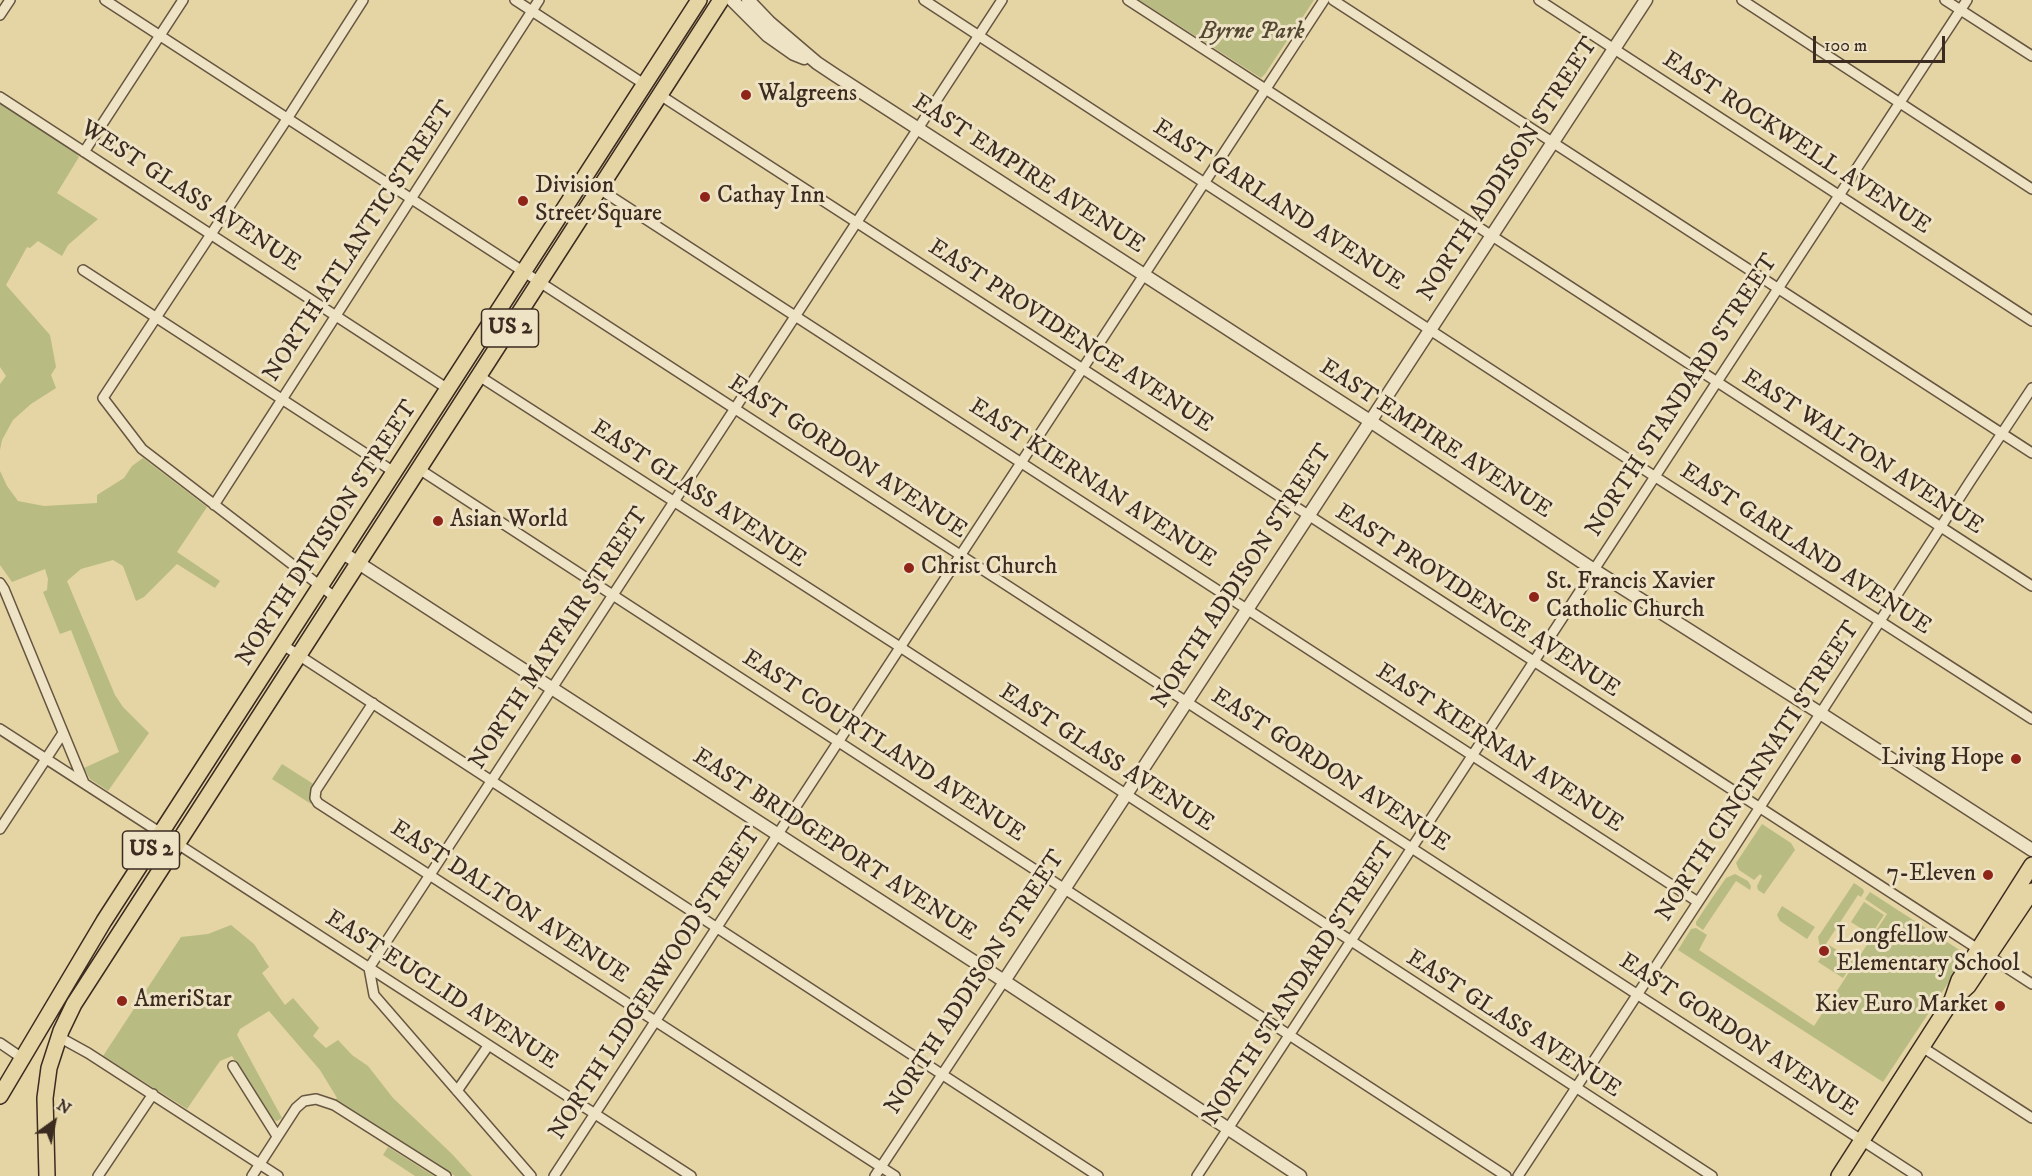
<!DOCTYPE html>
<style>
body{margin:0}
#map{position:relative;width:2032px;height:1176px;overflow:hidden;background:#e5d4a4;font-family:"IM FELL DW Pica",serif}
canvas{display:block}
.north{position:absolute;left:24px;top:1092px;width:60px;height:60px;-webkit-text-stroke:4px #eee3c4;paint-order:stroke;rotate:33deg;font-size:16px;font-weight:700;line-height:24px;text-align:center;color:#3b2b20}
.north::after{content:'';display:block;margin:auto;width:21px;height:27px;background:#3b2b20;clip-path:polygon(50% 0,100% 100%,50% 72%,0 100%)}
.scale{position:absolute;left:1813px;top:36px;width:132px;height:27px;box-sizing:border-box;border:3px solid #3b2b20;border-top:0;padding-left:8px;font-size:18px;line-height:21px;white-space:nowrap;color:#3b2b20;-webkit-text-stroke:4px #eee3c4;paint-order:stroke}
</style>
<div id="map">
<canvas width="2032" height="1176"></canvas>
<div class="north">N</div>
<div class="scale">100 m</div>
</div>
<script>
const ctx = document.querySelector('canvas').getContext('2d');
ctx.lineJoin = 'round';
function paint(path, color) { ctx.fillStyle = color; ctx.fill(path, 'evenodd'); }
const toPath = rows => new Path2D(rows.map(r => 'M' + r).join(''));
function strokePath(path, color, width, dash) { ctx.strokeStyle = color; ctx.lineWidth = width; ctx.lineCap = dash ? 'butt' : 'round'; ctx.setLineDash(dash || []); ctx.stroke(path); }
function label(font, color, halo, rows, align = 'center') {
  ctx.font = font + ' "IM FELL DW Pica",serif'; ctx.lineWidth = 6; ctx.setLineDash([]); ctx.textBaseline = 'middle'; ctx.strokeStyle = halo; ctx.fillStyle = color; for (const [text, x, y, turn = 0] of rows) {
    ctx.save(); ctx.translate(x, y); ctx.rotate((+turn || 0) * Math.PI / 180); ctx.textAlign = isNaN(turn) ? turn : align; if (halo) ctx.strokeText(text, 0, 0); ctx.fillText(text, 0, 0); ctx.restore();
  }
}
paint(toPath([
 [1139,0,1314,0,1265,74,1261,78],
 [0,102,75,152,79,157,57,193,98,219,68,245,62,256,38,241,30,248,27,247,6,285,50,335,56,367,51,375,56,388,31,404,13,420,2,440,0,450,0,384,6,376,0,367],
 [143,458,207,507,177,552,220,581,215,588,177,564,144,597,136,601,123,566,113,560,81,569,67,581,115,695,123,707,149,733,108,791,90,779,84,768,119,752,71,630,60,634,43,592,47,590,48,579,45,569,12,582,0,565,0,471,7,486,18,501,44,506,97,503,97,495,124,478,132,466],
 [282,764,315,785,310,794,311,804,272,779],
 [1762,824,1791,843,1795,850,1764,894,1758,890,1757,886,1762,876,1760,874,1754,880,1739,870,1736,863],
 [1735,874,1748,881,1751,886,1750,890,1736,881,1703,930,1696,925,1696,922,1712,898,1726,878],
 [1854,883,1863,889,1864,892,1861,897,1858,895,1820,953,1817,951,1820,947,1818,937],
 [1870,892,1961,951,1959,954,1962,955,1965,954,1962,962,1937,1000,1931,1005,1932,1008,1883,1082,1678,950,1691,929,1696,928,1707,935,1699,950,1814,1026,1887,914,1865,899],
 [1864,902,1884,915,1871,935,1851,922],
 [1782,906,1815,927,1807,939,1780,921,1777,915],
 [231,925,254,944,269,967,262,973,285,1005,293,998,319,1028,313,1036,326,1048,338,1040,352,1055,368,1066,393,1098,452,1154,472,1176,455,1176,335,1100,337,1098,320,1070,269,1011,240,1029,237,1035,282,1118,277,1121,270,1119,232,1056,220,1061,187,1109,103,1056,181,937,208,934],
 [1829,945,1854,961,1843,978,1818,962],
 [388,1147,434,1176,415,1176,383,1155]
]), '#b8bc83');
const minor = toPath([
 [105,0,1917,1176],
 [515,0,644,84],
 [924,0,1654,476,2032,719],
 [1128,0,2032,586],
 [1333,0,2032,453],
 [1539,0,2032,321],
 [1742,0,2032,189],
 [1945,0,2032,56],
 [0,15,10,0],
 [660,95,2032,984],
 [0,97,448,389],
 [84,152,183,0],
 [584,179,1698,902],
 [83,270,394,472],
 [479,376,900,647,1712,1176],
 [419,469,1506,1176],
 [214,505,539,0],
 [0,583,4,589,84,783],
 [336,598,142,449,103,398,287,119,363,0],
 [283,645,1098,1176],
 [373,703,316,790,315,798,318,803,895,1176],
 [0,729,691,1176],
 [0,829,63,733],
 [59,1037,88,1053,278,1176],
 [0,1043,22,1058],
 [1922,1047,2032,1118],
 [233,1066,277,1136],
 [457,1091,488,1046],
 [98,1176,153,1094],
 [252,1176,296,1108,304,1101,316,1099,334,1105,446,1176],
 [531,1176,374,995,369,968,1002,0],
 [554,1176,1324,0],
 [875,1176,1004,981],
 [1197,1176,1967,0],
 [1518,1176,1729,855,1971,480,2032,388]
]);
const tertiary = toPath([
 [732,0,767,35,794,54,804,58],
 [748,0,769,22,817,63,835,75,1370,421,1594,570,1820,713,2032,850],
 [343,553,1004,981,1300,1176],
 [1004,981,1646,0]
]);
const primary = toPath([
 [1955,998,1968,986,2032,891],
 [0,1096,104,921,699,0],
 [47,1176,45,1098,49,1068,61,1031,74,1004,721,0],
 [1839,1176,1952,1000,1959,980,2032,865]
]);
strokePath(minor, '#665541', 12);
strokePath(tertiary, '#665541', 15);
strokePath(primary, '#3b2b20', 18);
strokePath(minor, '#eee3c4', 9);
strokePath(tertiary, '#eee3c4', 12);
strokePath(primary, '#e5d4a4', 15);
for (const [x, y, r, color] of [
 [746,95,6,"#8f2418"],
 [705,197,6,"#8f2418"],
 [523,201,6,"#8f2418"],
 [438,521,6,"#8f2418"],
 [909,568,6,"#8f2418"],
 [1534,597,6,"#8f2418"],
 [2016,759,6,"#8f2418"],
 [1988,875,6,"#8f2418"],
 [1824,951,6,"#8f2418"],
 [122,1001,6,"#8f2418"],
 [2000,1006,6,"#8f2418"]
]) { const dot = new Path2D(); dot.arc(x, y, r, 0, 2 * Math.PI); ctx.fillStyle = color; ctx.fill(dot); strokePath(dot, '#eee3c4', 2); }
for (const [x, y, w] of [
 [510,328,57],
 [151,850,57]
]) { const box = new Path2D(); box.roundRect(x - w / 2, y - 19, w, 38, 4.5); ctx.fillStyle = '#eee3c4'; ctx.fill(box); strokePath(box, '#3b2b20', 1.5); }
label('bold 22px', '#3b2b20', null, [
 ["US 2",510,328],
 ["US 2",151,850]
]);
label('italic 24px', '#544834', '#eee3c4', [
 ["Byrne Park",1252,33]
]);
label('24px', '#3b2b20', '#eee3c4', [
 ["Walgreens",758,95],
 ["Division",535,187],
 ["Street Square",535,215],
 ["Cathay Inn",717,197],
 ["Asian World",450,521],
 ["Christ Church",921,568],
 ["St. Francis Xavier",1546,583],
 ["Catholic Church",1546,611],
 ["Living Hope",2004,759,"right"],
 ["7-Eleven",1976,875,"right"],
 ["Longfellow",1836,937],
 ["Elementary School",1836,965],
 ["AmeriStar",134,1001],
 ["Kiev Euro Market",1988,1006,"right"]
], 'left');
label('24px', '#3b2b20', '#eee3c4', [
 ["EAST ROCKWELL AVENUE",1796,144,33],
 ["NORTH ADDISON STREET",1509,170,-57],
 ["EAST EMPIRE AVENUE",1028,175,33],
 ["WEST GLASS AVENUE",190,197,33],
 ["EAST GARLAND AVENUE",1278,206,33],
 ["NORTH ATLANTIC STREET",360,242,-57],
 ["EAST PROVIDENCE AVENUE",1070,337,33],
 ["NORTH STANDARD STREET",1683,396,-57],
 ["EAST EMPIRE AVENUE",1435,440,33],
 ["EAST WALTON AVENUE",1862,453,33],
 ["EAST GORDON AVENUE",847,458,33],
 ["EAST KIERNAN AVENUE",1092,484,33],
 ["EAST GLASS AVENUE",698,495,33],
 ["NORTH DIVISION STREET",328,534,-57],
 ["EAST GARLAND AVENUE",1805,550,33],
 ["NORTH ADDISON STREET",1243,577,-57],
 ["EAST PROVIDENCE AVENUE",1477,602,33],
 ["NORTH MAYFAIR STREET",560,639,-57],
 ["EAST COURTLAND AVENUE",883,747,33],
 ["EAST KIERNAN AVENUE",1499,749,33],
 ["EAST GLASS AVENUE",1106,759,33],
 ["EAST GORDON AVENUE",1330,771,33],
 ["NORTH CINCINNATI STREET",1759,772,-57],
 ["EAST BRIDGEPORT AVENUE",834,846,33],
 ["EAST DALTON AVENUE",509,903,33],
 ["NORTH ADDISON STREET",976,983,-57],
 ["NORTH LIDGERWOOD STREET",656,984,-57],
 ["NORTH STANDARD STREET",1300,984,-57],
 ["EAST EUCLID AVENUE",441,991,33],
 ["EAST GLASS AVENUE",1513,1025,33],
 ["EAST GORDON AVENUE",1738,1036,33]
]);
</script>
